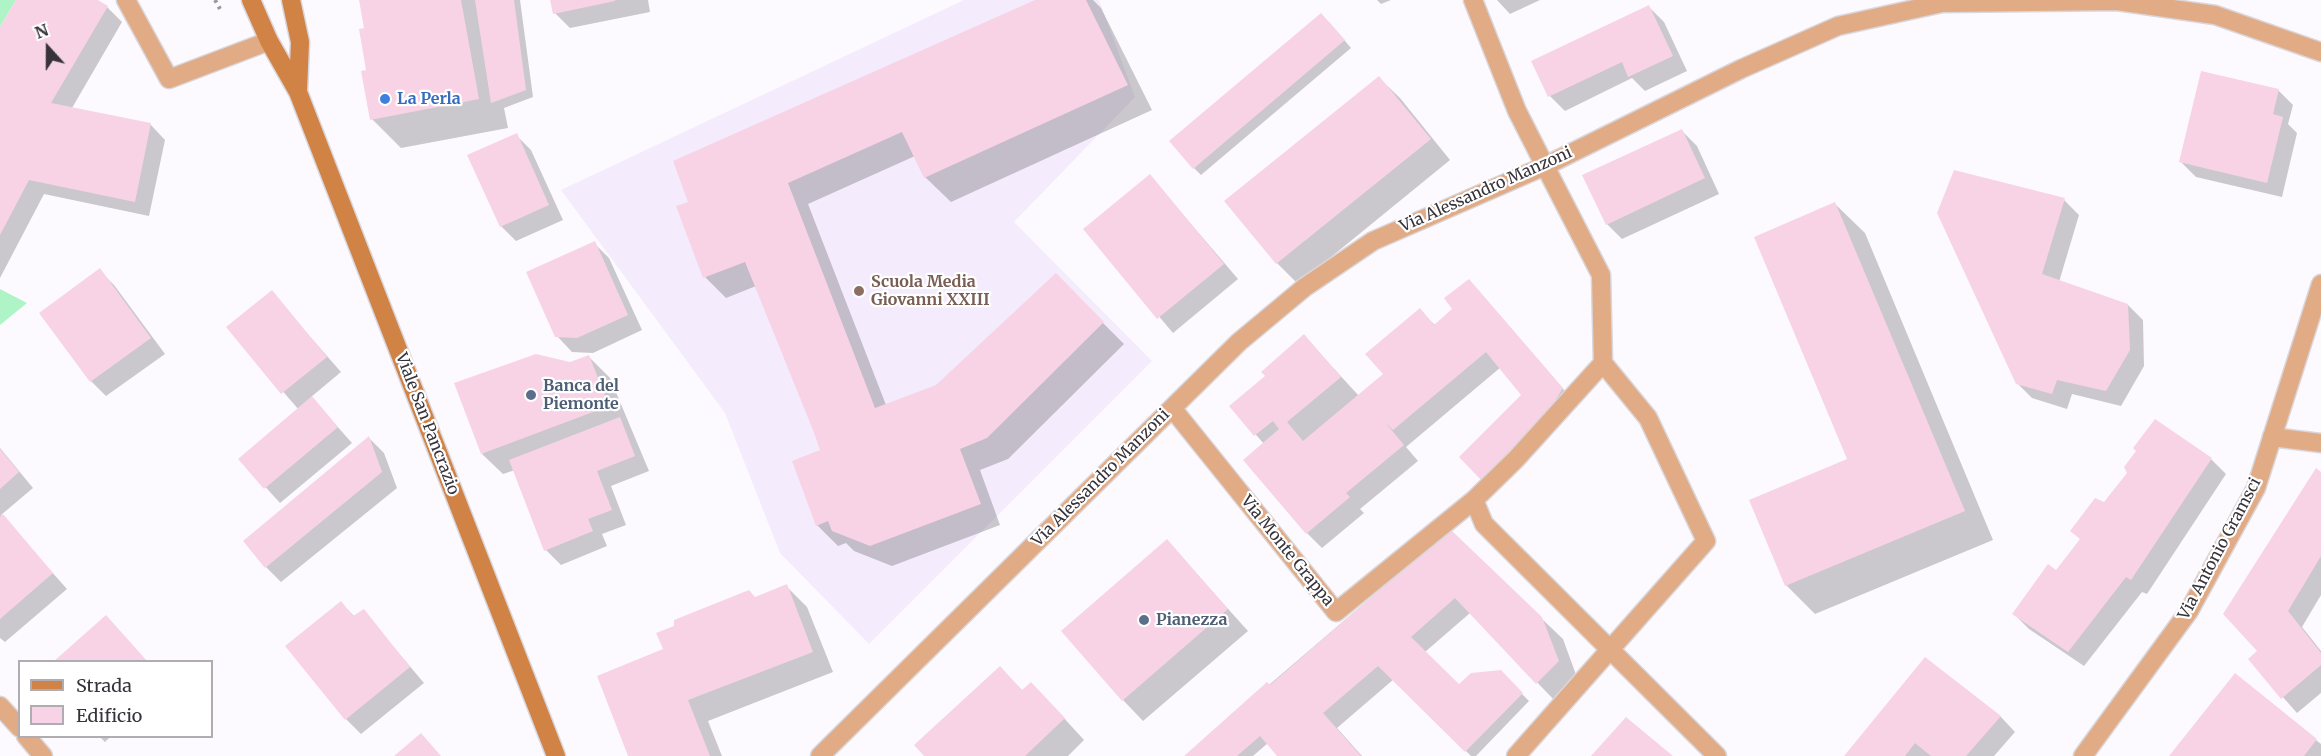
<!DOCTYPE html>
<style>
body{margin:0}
#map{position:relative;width:2321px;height:756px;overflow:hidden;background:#fdfaff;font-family:Merriweather,serif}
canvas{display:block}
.legend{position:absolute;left:18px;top:660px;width:195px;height:78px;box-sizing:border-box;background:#fff;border:2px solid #afadb1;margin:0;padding:8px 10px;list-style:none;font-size:18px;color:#37333b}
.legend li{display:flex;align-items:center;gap:12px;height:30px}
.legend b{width:30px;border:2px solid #afadb1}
.north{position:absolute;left:18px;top:18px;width:60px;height:60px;-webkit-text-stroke:4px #fff;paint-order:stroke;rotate:339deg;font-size:16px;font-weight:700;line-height:24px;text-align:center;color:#37333b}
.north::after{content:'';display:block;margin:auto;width:21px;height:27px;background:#37333b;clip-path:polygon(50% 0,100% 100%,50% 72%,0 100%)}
</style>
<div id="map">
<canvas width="2321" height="756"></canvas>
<ul class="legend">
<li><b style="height:8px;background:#d08345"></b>Strada</li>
<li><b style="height:16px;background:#f8d3e6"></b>Edificio</li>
</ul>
<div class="north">N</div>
</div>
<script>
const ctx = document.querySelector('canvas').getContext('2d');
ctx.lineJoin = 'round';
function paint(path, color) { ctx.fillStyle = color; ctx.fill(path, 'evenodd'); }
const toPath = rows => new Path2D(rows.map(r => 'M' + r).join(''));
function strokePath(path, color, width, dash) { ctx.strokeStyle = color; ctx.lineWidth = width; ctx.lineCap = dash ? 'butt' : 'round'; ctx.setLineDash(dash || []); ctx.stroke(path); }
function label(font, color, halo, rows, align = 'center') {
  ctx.font = font + ' Merriweather,serif'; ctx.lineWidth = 4.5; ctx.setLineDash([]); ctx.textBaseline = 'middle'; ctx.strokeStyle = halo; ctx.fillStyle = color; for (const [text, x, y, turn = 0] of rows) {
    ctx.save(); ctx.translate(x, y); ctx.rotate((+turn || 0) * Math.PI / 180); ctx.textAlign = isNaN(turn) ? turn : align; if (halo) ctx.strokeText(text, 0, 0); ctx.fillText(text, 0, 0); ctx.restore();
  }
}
paint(toPath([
 [964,0,1099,0,1135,97,1014,222,1152,361,869,644,780,553,725,413,561,190]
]), '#f4ebfc');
paint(toPath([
 [0,0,16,0,0,27],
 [0,289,27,303,0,325]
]), '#aef4c7');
paint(toPath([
 [17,0,95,0,107,7,122,22,72,108,150,124,165,140,149,216,44,194,0,278,0,30],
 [361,0,520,0,533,97,504,108,508,128,401,148,372,119,366,29],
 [552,0,648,0,650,12,570,28,555,13],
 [1039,0,1093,0,1101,8,1152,110,951,202,925,177,915,156,808,204,886,405,936,386,1056,276,1124,344,1008,459,980,470,1000,525,892,566,854,551,846,543,838,546,817,525,822,451,756,286,726,298,705,277,690,203],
 [1377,0,1391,0,1381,4],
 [1497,0,1540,0,1510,14],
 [1649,7,1664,22,1687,71,1645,91,1632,78,1565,111,1550,96,1533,62],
 [1329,22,1351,48,1201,175,1194,168],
 [1379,78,1400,98,1450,160,1298,284,1277,263],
 [2278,90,2293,105,2288,124,2297,133,2282,197,2196,177,2181,162],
 [1682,131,1697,146,1719,194,1622,239,1607,224],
 [516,135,531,150,563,220,516,241,501,226],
 [1150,176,1238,279,1173,333,1085,229],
 [2064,200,2079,215,2059,282,2128,305,2143,320,2144,366,2121,406,2072,394,2067,409,2032,398,2017,383,1939,213],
 [1835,204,1865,233,1993,540,1815,614,1786,585,1849,460],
 [594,243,609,258,642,330,593,353,572,352,557,336],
 [99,270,114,285,165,354,106,396,91,381,41,313],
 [1476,288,1570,397,1491,488,1523,395,1501,367,1406,447,1418,461,1360,509,1364,513,1322,548,1307,533,1264,444,1231,406,1267,376,1304,336,1359,396,1385,374,1419,310,1435,325],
 [271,292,341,372,311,397,352,443,280,503,240,459,299,410,228,328],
 [589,357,610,378,649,471,611,486,626,525,602,534,607,546,561,565,546,550,515,470,503,474,482,454,570,363],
 [369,438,384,453,397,488,281,582,266,567],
 [0,448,33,488,1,515,67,589,5,642,0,638],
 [2211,459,2226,474,2147,594,2142,592,2084,666,2029,629,2014,614,2057,572,2105,504],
 [2321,474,2321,595,2302,627,2321,651,2321,693,2297,713,2250,660,2259,651],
 [1167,541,1248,631,1143,721,1123,700],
 [1416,559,1541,618,1563,639,1579,683,1558,704,1470,613,1425,652,1459,686,1500,672,1529,701,1476,756,1471,756,1394,679,1337,728,1362,756,1279,756,1268,743,1253,756,1186,756],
 [786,586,807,607,833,672,708,721,722,756,629,756,665,650,755,598],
 [341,603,355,617,363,611,424,683,361,734,346,719],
 [1925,659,2001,717,2015,732,1994,756,1846,756],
 [1000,668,1023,691,1052,705,1084,740,1068,756,926,756],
 [99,736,111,736,105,742],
 [2316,740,2321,744,2321,756,2171,756]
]), '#0003');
paint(toPath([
 [16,0,98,0,108,6,51,103,151,123,135,202,29,180,0,235,0,27],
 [359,0,461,0,479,99,370,120,361,71,366,70,359,29,364,28],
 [475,0,514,0,526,90,491,103],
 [550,0,615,0,615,1,553,14],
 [1035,0,1086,0,1128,85,924,178,902,132,788,183,875,408,936,385,1056,273,1104,322,987,438,960,449,981,504,870,546,832,531,828,521,816,526,792,461,820,450,813,430,745,262,703,278,676,206,688,202,673,161],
 [1649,5,1673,56,1628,77,1622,62,1548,97,1531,61],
 [1321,13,1345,40,1193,169,1169,141],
 [2201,71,2279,89,2273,114,2283,117,2267,183,2179,162],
 [1379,76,1431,139,1276,264,1224,201],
 [1682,129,1705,178,1606,225,1582,175],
 [517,133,549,205,500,227,467,155],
 [1954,170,2065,198,2042,274,2128,304,2130,350,2106,391,2057,380,2052,394,2016,384,1937,213],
 [1150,174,1224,264,1157,319,1083,229],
 [1835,202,1965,511,1785,586,1749,500,1847,459,1754,237],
 [595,241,628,315,577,338,555,337,526,272],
 [100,268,151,338,90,382,39,313],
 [1469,279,1563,388,1546,415,1482,481,1459,457,1521,395,1486,352,1393,430,1384,421,1404,445,1346,493,1350,497,1306,534,1243,460,1279,429,1273,421,1254,436,1229,406,1265,376,1261,372,1304,334,1341,377,1287,422,1303,441,1383,374,1365,354,1420,308,1434,325,1452,309,1444,298],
 [272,290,327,357,281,394,226,327],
 [536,354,570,362,589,355,609,406,481,454,454,383],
 [312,396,338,427,264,489,238,459],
 [620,417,635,456,597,471,612,510,588,519,593,531,544,551,509,460],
 [2155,419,2212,458,2131,580,2126,577,2068,652,2012,614,2048,564,2056,570,2080,539,2070,531,2095,498,2104,502,2127,473,2124,467,2136,451,2133,448],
 [369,436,382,472,265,568,243,541],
 [0,449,19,472,0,489],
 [2316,468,2321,472,2321,556,2288,611,2321,653,2321,665,2281,699,2248,659,2257,651,2223,614],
 [3,514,53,573,0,619,0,517],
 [1450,529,1542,617,1559,661,1536,684,1455,598,1411,637,1459,684,1471,673,1501,670,1523,693,1465,752,1378,666,1323,713,1361,756,1277,756,1260,736,1237,756,1184,756,1267,682,1270,685],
 [1167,539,1228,609,1122,701,1061,631],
 [787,584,813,652,688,700,710,756,628,756,597,676,663,649,656,633,674,626,674,620,749,590,755,597],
 [341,601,353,616,364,609,410,667,345,720,285,646],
 [106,615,148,662,53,662],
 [1925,657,2001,716,1966,756,1931,756,1915,743,1905,756,1844,756],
 [1000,666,1022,690,1031,682,1065,718,1025,756,924,756,914,745],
 [2235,673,2317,739,2304,756,2169,756],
 [1626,717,1673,756,1591,756],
 [421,733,441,756,394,756]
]), '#f8d3e6');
const lane = toPath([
 [126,0,169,79,269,41],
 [1473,0,1517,111,1545,166],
 [2272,437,2321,443]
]);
const street = toPath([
 [1545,166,1601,275,1603,363,1516,459,1474,500,1484,524,1717,756],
 [1172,408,1336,612,1474,500],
 [0,706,20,728],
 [26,736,43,756],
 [820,756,1239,342,1305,287,1373,241,1545,166,1741,69,1838,26,1942,3,2117,1,2215,15,2321,52],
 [1516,756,1706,541,1648,418,1603,363],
 [2083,756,2189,611,2256,488,2321,284]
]);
const secondary = toPath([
 [251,0,269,41,298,92,556,756],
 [291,0,300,42,298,91]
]);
strokePath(lane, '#d9d6dc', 21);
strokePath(street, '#d9d6dc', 21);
strokePath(secondary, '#d9d6dc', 21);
strokePath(toPath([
 [215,0,220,9]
]), '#9c989f', 4, [3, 4.5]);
strokePath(lane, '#e1ac85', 18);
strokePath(street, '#e1ac85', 18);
strokePath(secondary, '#d08345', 18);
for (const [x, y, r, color] of [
 [385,99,6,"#3f7fe0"],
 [859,291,6,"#8d6e63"],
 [531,395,6,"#5c6f8a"],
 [1144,620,6,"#5c6f8a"]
]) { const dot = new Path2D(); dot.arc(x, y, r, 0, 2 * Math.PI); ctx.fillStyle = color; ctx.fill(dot); strokePath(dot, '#fff', 2); }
label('bold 16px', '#366cbe', '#fff', [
 ["La Perla",397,99]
], 'left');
label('16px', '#37333b', '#fff', [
 ["Via Alessandro Manzoni",1486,190,-24],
 ["Viale San Pancrazio",427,424,69],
 ["Via Alessandro Manzoni",1101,478,-45],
 ["Via Antonio Gramsci",2220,549,-62],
 ["Via Monte Grappa",1287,551,51]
]);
label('bold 16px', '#785e54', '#fff', [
 ["Scuola Media",871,282],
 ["Giovanni XXIII",871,300]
], 'left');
label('bold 16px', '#4e5e75', '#fff', [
 ["Banca del",543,386],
 ["Piemonte",543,404],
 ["Pianezza",1156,620]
], 'left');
</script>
